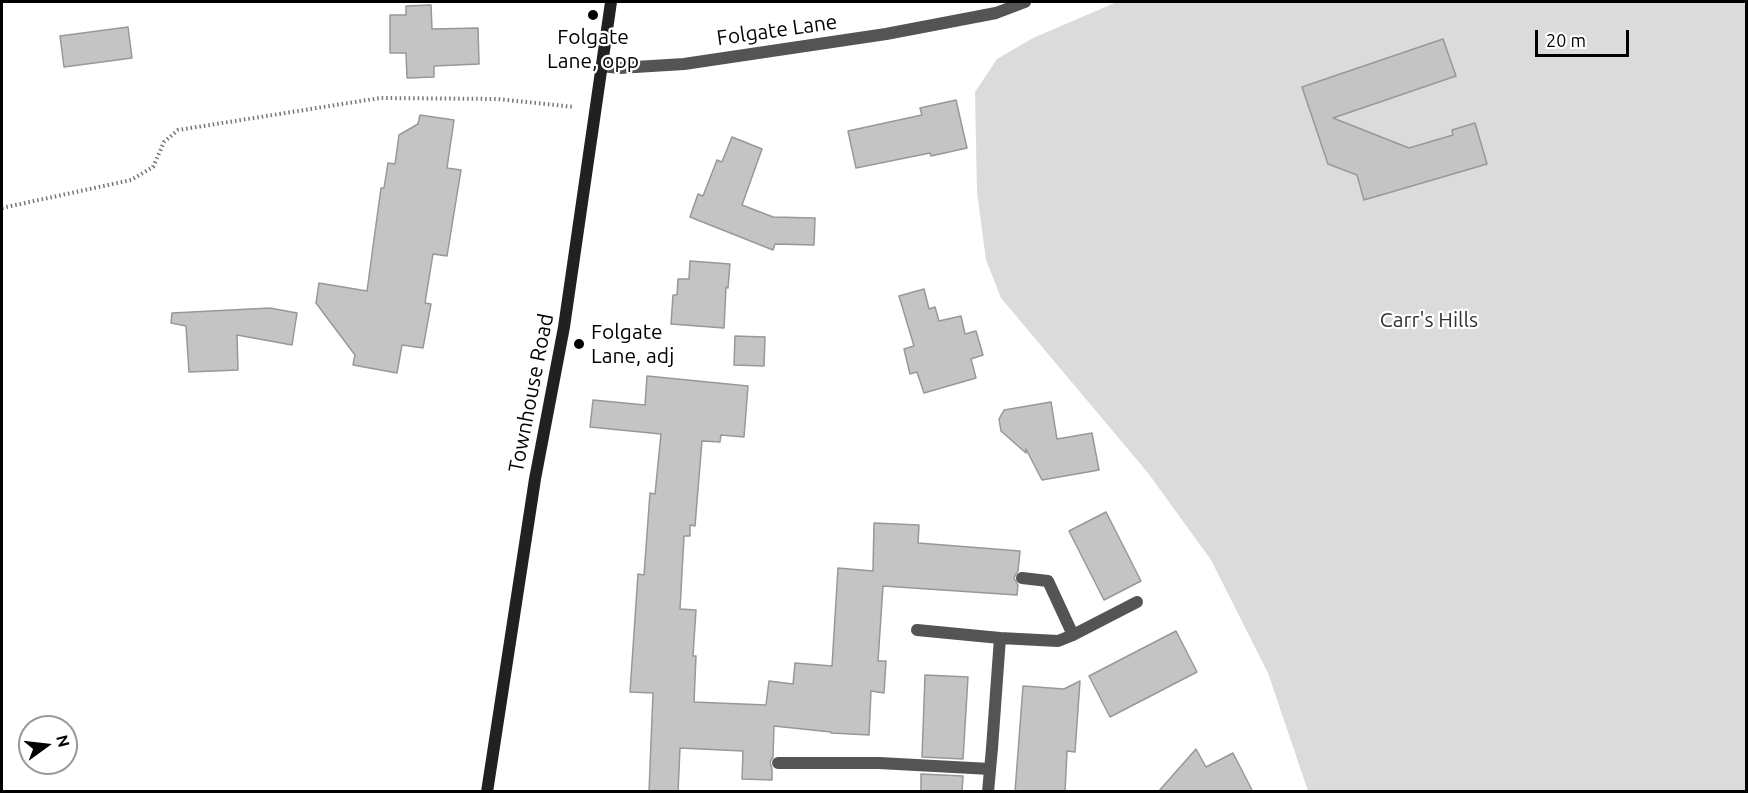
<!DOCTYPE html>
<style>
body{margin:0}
#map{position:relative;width:1748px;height:793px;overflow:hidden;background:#fff;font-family:Ubuntu,sans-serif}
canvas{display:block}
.frame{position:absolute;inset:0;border:3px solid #000;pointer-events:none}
.north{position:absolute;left:18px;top:715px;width:60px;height:60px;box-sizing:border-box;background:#fff;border:2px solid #999;border-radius:50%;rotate:75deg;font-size:16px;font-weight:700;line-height:24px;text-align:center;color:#000}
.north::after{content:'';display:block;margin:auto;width:21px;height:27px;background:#000;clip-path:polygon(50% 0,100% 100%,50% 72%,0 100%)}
.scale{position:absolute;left:1535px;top:30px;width:94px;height:27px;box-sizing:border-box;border:3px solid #000;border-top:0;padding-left:8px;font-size:18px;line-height:21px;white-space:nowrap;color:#000;-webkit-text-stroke:4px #fff;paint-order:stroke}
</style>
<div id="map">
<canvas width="1748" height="793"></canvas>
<div class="frame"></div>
<div class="north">N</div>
<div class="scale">20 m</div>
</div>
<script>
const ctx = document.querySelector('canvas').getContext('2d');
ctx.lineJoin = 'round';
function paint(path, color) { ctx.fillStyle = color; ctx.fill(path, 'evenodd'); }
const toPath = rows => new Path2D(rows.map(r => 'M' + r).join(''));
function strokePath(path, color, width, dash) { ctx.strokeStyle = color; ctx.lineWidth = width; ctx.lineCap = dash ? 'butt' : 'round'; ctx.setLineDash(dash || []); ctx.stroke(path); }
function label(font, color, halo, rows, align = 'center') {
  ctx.font = font + ' Ubuntu,sans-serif'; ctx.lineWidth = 4.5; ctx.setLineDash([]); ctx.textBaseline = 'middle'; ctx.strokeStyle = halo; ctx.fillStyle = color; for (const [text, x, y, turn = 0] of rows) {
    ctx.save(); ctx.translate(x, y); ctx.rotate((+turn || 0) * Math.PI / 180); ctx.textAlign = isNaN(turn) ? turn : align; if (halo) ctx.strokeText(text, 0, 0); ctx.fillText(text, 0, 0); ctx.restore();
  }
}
paint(toPath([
 [1117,2,1742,2,1746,5,1746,791,1308,791,1268,673,1211,560,1148,473,1001,298,986,260,977,192,975,92,997,59,1033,38]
]), '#dbdbdb');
const building = toPath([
 [431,5,432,29,478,28,479,64,434,66,434,77,407,78,406,53,390,53,390,15,406,15,406,6,431,5],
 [128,27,132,58,64,67,60,36,128,27],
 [1443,39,1456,76,1333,118,1409,148,1453,135,1452,130,1475,123,1487,164,1364,200,1357,175,1328,164,1302,87,1443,39],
 [956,100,967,148,931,156,930,153,856,168,848,131,922,115,920,108,956,100],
 [420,115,454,120,447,168,461,170,447,256,433,254,425,303,431,304,423,348,402,345,397,373,353,365,355,355,316,303,319,283,367,291,381,188,384,188,388,163,395,164,399,135,418,124,420,115],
 [732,137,762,149,742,205,773,217,815,218,814,245,775,244,773,250,690,217,698,194,703,196,717,160,722,162,732,137],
 [690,261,730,264,728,288,726,287,724,328,671,324,673,295,677,295,678,279,689,279,690,261],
 [924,289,929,309,935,307,939,321,961,316,965,334,976,331,983,355,971,359,976,378,924,393,917,372,910,374,904,349,914,346,899,296,924,289],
 [270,308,297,313,292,345,237,335,238,370,189,372,186,326,171,323,172,313,270,308],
 [735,336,765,337,764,366,734,365,735,336],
 [647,376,748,386,744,437,721,435,720,442,702,441,695,526,690,525,690,536,684,536,680,609,696,610,693,656,696,656,694,702,766,705,769,681,793,684,795,663,832,666,838,568,873,571,874,523,919,525,918,543,1020,551,1018,571,1014,578,1018,585,1017,595,883,586,878,661,886,661,884,693,871,691,869,735,831,733,831,732,774,726,773,757,770,762,772,769,772,780,742,779,743,751,680,748,678,792,649,792,653,693,630,692,638,574,644,575,650,493,655,494,661,434,590,427,593,400,645,405,647,376],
 [1051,402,1057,439,1092,433,1099,470,1042,480,1026,449,1026,453,1001,431,999,419,1004,410,1051,402],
 [1106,512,1141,581,1104,600,1069,531,1106,512],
 [1176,631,1197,672,1110,717,1089,676,1176,631],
 [925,675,968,677,963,759,922,757,925,675],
 [1080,681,1075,752,1067,751,1065,792,1015,792,1023,686,1064,689,1080,681],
 [1196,749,1206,767,1233,753,1253,792,1158,792,1196,749],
 [921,774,963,776,962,792,921,792,921,774]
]);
paint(building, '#c4c4c4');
strokePath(building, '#989898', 1.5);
strokePath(toPath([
 [2,208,131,180,153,167,164,142,178,130,380,98,498,99,574,107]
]), '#767676', 4, [1.5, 3]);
strokePath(toPath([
 [1022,578,1048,581,1073,635],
 [917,630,1000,638,992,748],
 [1000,638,1058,641,1073,635,1137,602],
 [778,763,879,763,990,769]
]), '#545454', 12);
strokePath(toPath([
 [602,66,619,68,684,64,886,34,996,13,1025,2],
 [988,792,992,748]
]), '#545454', 12);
strokePath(toPath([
 [487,792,535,479,564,327,611,2]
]), '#212121', 12);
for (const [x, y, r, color] of [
 [593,15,6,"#000"],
 [579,344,6,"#000"]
]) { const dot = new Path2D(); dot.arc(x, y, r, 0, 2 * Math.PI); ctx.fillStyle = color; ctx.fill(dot); strokePath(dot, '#fff', 2); }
label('21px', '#000', '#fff', [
 ["Folgate Lane",777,30,-8],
 ["Townhouse Road",531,393,-79]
]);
label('21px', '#000', '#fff', [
 ["Folgate",593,37],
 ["Lane, opp",593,61],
 ["Folgate",591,332,"left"],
 ["Lane, adj",591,356,"left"]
]);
label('21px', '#323232', '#fff', [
 ["Carr's Hills",1429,320]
]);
</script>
